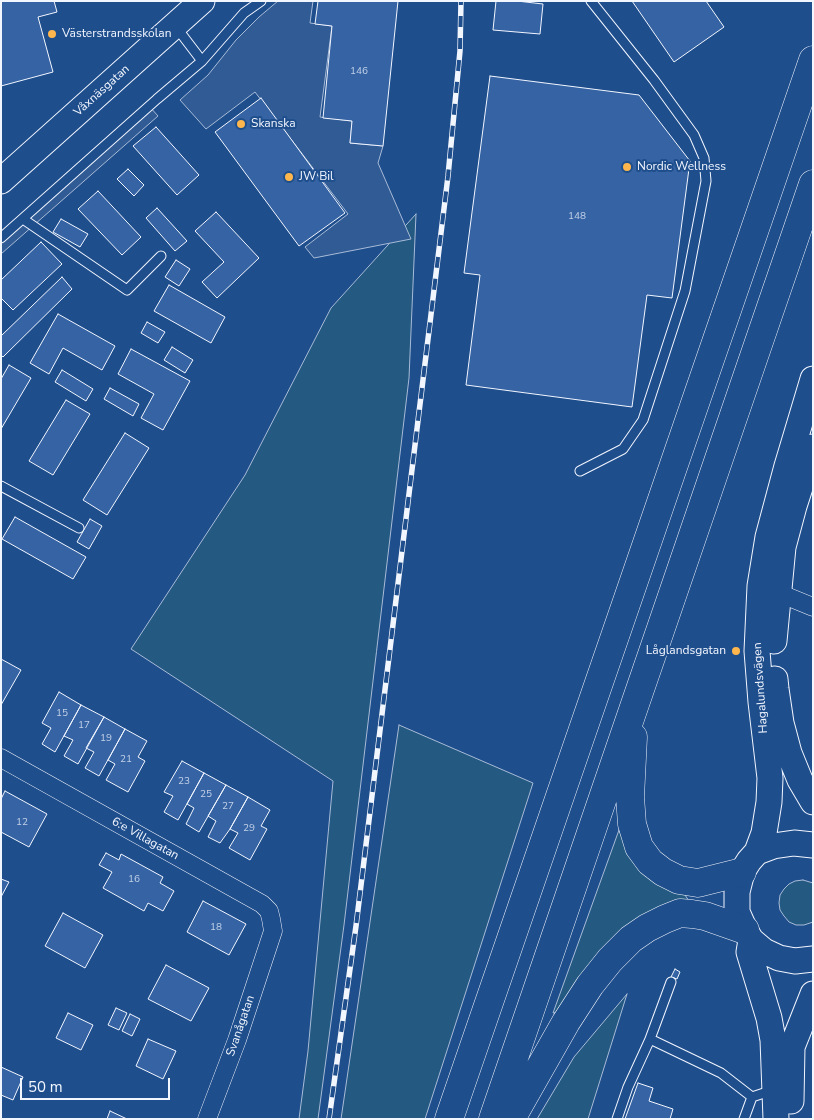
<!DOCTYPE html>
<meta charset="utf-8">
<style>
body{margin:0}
#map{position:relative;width:814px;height:1120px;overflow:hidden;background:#1f4e8c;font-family:"Nunito Sans",sans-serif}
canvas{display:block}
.frame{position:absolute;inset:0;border:2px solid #f2f6ff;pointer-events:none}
.scale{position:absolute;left:20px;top:1078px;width:150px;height:22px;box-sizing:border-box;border:2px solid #f2f6ff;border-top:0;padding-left:6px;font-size:15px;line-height:18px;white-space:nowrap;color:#f2f6ff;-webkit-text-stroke:4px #1f4e8c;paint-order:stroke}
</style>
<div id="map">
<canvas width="814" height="1120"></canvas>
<div class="frame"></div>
<div class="scale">50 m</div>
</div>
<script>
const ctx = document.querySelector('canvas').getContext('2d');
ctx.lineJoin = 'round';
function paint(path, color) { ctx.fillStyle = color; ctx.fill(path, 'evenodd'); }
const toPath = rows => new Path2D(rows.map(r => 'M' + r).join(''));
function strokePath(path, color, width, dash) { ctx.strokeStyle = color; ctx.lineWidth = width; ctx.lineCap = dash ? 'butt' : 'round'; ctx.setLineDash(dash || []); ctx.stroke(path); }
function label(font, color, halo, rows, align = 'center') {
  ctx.font = font + ' "Nunito Sans",sans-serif'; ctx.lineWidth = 4; ctx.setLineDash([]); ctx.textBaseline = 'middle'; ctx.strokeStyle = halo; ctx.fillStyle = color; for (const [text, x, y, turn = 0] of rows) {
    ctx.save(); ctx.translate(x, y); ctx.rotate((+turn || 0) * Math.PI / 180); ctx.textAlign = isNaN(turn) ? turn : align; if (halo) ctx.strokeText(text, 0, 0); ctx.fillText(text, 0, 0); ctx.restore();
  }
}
const green = toPath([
 [416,214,409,378,344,925,318,1119,299,1119,308,1051,333,781,131,649,245,475,331,308,416,214],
 [399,725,533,783,425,1119,341,1119,399,725],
 [619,830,629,852,683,892,689,901,564,1011,553,1013,619,830],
 [803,880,813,883,813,922,804,925,796,925,789,922,784,916,780,910,779,903,780,895,784,889,789,884,795,881,803,880],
 [627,994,588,1119,537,1119,574,1057,627,994]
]);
paint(green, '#245a82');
strokePath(green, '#a8bbd7', 1);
const parking = toPath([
 [278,1,313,1,310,23,332,26,320,117,352,121,350,143,383,146,378,163,411,239,314,258,305,247,348,214,255,92,206,129,180,100,208,75,236,40,259,17,278,1],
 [149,106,158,116,1,254,1,238,149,106]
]);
paint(parking, '#305b95');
strokePath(parking, '#a8bbd7', 1);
const building = toPath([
 [1,1,54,1,57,12,38,17,53,72,1,86,1,1],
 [318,1,398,1,383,146,350,143,352,121,323,118,332,26,315,24,318,1],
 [496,1,517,1,543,4,540,34,493,30,496,1],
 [632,1,706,1,724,27,674,62,632,1],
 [490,76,639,95,690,161,672,298,647,295,632,407,466,385,480,275,464,273,490,76],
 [261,98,345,213,299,246,215,132,261,98],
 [156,127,199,175,177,195,133,146,156,127],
 [128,169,144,185,134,196,117,179,128,169],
 [98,191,141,237,122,255,78,209,98,191],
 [157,208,187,241,175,251,146,218,157,208],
 [216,212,259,258,217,298,202,282,224,262,195,231,216,212],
 [61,219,88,234,80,247,53,232,61,219],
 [41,242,62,264,13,310,1,298,1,280,41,242],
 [176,260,190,269,179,286,165,277,176,260],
 [62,277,72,289,3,357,1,355,1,336,62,277],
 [169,285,225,317,211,343,154,311,169,285],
 [58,314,115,346,102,370,63,348,49,374,30,363,58,314],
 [147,322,165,332,158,343,141,333,147,322],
 [172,347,193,360,185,373,164,360,172,347],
 [131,349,190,381,163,430,141,418,154,394,118,374,131,349],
 [9,365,31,378,1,429,1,379,9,365],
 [62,370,93,389,86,401,55,382,62,370],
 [110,388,139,404,133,416,104,399,110,388],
 [66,400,90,414,53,475,29,461,66,400],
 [125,433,149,448,107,515,83,500,125,433],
 [15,517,86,557,73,579,2,539,15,517],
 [90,519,102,526,89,549,77,542,90,519],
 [1,659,21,670,1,705,1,659],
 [59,692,81,705,55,752,42,744,51,728,42,723,59,692],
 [81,705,104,717,78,764,64,756,73,740,64,736,81,705],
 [104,717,125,729,99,776,85,768,94,752,86,748,104,717],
 [125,729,147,741,138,757,145,761,128,792,106,780,115,764,108,760,125,729],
 [182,761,204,773,178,820,164,812,173,796,164,792,182,761],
 [204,773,226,785,199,832,186,824,194,808,187,804,204,773],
 [226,785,248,797,230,829,220,843,208,837,216,821,208,816,226,785],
 [5,791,47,814,29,847,1,832,1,799,5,791],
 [248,797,270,810,261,826,267,829,250,860,229,848,238,833,230,829,248,797],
 [106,853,119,860,121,854,163,877,160,883,174,891,163,911,148,903,144,911,103,888,112,872,99,865,106,853],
 [1,879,9,882,1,897,1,879],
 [203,901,246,924,229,955,187,932,203,901],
 [63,913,103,935,85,968,45,946,63,913],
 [166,965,209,988,191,1021,148,999,166,965],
 [675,969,680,972,677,979,671,977,675,969],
 [116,1008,127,1013,119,1030,108,1025,116,1008],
 [68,1013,93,1025,81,1050,56,1038,68,1013],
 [130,1014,140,1019,132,1036,122,1031,130,1014],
 [148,1039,176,1051,163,1079,136,1066,148,1039],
 [1,1067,23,1077,13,1100,1,1095,1,1067],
 [638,1083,653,1088,649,1101,673,1109,670,1119,625,1119,638,1083],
 [110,1111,127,1119,107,1119,110,1111]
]);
paint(building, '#3563a3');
strokePath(building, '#f2f6ff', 1);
const lane = toPath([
 [202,61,244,13,261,1],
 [23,219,127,290,161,256],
 [1,238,157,99,202,61,176,27],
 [580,471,623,449,643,420,685,291,706,181,704,158,694,135,654,80,591,1],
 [1,486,79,528],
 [650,1039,671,982],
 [617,1119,628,1087,650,1039,721,1073,752,1097],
 [744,1119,752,1097,773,1090]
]);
const street = toPath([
 [769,589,813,607],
 [1,758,262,904,269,911,271,919,273,931,237,1040,207,1119]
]);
const secondary = toPath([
 [1,181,202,1],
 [774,641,783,547,794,506,813,447],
 [775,679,776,689,781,723,789,753,800,780,813,802],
 [813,845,794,843,773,846,757,852,749,861,742,872,737,892,737,912,745,930,751,940,764,951,779,958,795,961,813,959],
 [757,852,764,833,769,802,770,778,761,702,757,651,760,586,768,537,787,466,813,379],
 [751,940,749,952,769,1018,773,1040,776,1119],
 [791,1101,792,1047,813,994]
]);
const highway = toPath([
 [633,737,630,797,632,824,639,847,650,862,663,872,679,880,698,883,742,872],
 [449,1119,813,60],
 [493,1119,813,184],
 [511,1119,566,1022,590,985,610,960,631,939,647,928,665,919,680,913,692,914,705,916,745,930]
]);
strokePath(lane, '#f2f6ff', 11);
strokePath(street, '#f2f6ff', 19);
strokePath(secondary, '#f2f6ff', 27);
strokePath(highway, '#f2f6ff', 29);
strokePath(lane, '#1f4e8c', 9);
strokePath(street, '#1f4e8c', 18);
strokePath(secondary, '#1f4e8c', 25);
strokePath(highway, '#1f4e8c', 28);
const rail = toPath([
 [329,1119,356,926,448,176,460,51,461,1]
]);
strokePath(rail, '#f2f6ff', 5.5);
strokePath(rail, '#1f4e8c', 4, [11]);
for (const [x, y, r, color] of [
 [52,34,5,"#ffb74d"],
 [241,124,5,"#ffb74d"],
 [627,167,5,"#ffb74d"],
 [289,177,5,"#ffb74d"],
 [736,651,5,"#ffb74d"]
]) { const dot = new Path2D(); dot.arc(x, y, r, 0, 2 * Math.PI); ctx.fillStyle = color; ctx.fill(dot); strokePath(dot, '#1f4e8c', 2); }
label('10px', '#c3d1e8', null, [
 ["146",359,72],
 ["148",577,217],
 ["15",62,714],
 ["17",84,726],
 ["19",106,739],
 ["21",126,760],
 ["23",184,782],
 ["25",206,795],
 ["27",228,807],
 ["12",22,823],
 ["29",249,829],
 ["16",134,880],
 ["18",216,928]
]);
label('12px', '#f2f6ff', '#1f4e8c', [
 ["Västerstrandsskolan",62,34],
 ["Skanska",251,124],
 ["Nordic Wellness",637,167],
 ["JW Bil",299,177],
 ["Låglandsgatan",726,651,"right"]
], 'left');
label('12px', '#f2f6ff', '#1f4e8c', [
 ["Våxnäsgatan",102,91,-42],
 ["Hagalundsvägen",761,688,-94],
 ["6:e Villagatan",145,839,29],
 ["Svanågatan",241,1026,-71]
]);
</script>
